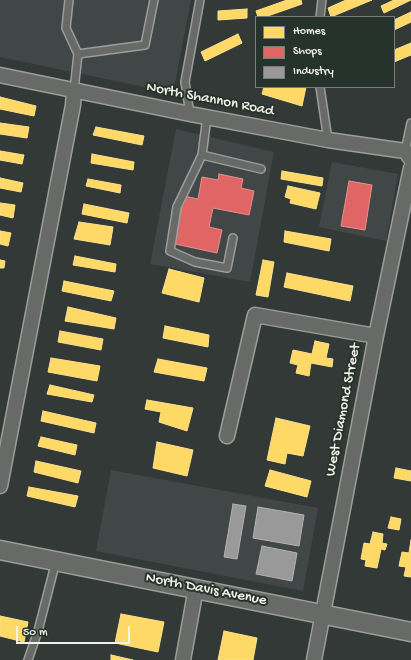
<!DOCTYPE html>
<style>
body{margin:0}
#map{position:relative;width:411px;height:660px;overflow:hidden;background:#333937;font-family:"Gochi Hand",sans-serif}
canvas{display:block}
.legend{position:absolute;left:255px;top:16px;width:140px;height:72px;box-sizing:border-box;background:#26332d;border:1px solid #787f78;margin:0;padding:5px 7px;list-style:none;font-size:12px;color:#f4f1e8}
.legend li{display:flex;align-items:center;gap:8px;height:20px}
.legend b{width:20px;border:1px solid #787f78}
.scale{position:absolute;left:16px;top:626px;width:114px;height:18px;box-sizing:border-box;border:2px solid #f4f1e8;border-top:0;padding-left:5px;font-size:12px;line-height:14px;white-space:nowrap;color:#f4f1e8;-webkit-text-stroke:3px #26332d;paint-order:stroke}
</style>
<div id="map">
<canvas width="411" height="660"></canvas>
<ul class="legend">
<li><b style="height:11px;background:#ffd966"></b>Homes</li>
<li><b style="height:11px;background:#e06666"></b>Shops</li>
<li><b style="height:11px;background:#999"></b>Industry</li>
</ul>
<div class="scale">50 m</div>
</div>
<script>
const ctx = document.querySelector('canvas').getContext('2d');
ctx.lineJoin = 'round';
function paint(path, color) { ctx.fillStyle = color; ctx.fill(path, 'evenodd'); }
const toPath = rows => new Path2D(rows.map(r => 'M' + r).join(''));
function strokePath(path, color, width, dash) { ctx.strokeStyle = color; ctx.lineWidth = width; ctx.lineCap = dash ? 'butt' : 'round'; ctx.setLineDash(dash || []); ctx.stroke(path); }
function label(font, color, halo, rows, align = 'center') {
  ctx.font = font + ' "Gochi Hand",sans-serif'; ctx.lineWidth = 4; ctx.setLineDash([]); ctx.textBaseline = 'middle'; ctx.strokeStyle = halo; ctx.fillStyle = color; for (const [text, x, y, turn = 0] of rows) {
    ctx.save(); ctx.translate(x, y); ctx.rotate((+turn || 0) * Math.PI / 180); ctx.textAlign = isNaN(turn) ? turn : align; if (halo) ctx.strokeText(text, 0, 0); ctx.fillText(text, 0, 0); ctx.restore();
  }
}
paint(toPath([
 [0,0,191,0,173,93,0,57],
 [176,129,274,152,250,282,150,264],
 [332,162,398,174,386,241,319,227],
 [111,470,318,508,303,591,96,551]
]), '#414647');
const homes = toPath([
 [287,0,301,0,302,4,265,17,258,17,256,11,287,0],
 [346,0,372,0,331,17,328,8,346,0],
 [394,0,411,0,384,13,381,6,394,0],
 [247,9,247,18,218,20,218,11,247,9],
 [411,12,411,22,394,30,394,20,411,12],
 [238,34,242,43,205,61,201,52,238,34],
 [411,43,411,55,394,62,394,50,411,43],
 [264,87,306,87,302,106,262,94,264,87],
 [0,97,36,106,34,116,0,109,0,97],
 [0,123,29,127,27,138,0,134,0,123],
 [96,127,144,136,142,145,93,135,96,127],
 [0,151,24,155,22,164,0,160,0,151],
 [92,154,134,162,133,170,91,163,92,154],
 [282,171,323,178,322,186,281,179,282,171],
 [0,178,23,183,21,192,0,188,0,178],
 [88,179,121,185,120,193,86,186,88,179],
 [288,186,320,193,316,209,290,203,291,199,285,197,288,186],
 [0,203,15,205,13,218,0,215,0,203],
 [84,204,129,213,127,223,82,214,84,204],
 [79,222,113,227,110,245,74,239,79,222],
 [0,231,11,233,8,246,0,244,0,231],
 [285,231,331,239,329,251,284,242,285,231],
 [75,256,116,264,115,272,73,265,75,256],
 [0,260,5,261,4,268,0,268,0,260],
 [263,260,274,262,268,297,256,295,263,260],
 [169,269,204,278,199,302,162,293,169,269],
 [287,273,353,286,350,301,284,287,287,273],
 [64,281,114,291,111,301,62,291,64,281],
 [68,307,116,318,114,329,65,321,68,307],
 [165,326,209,335,208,347,163,338,165,326],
 [60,331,103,339,101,350,58,342,60,331],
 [315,341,329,344,326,358,333,359,332,367,311,363,309,376,296,373,298,365,290,363,293,350,312,354,315,341],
 [51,358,100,366,97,381,48,372,51,358],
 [158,359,207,368,204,381,154,372,158,359],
 [50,385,94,395,92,402,47,394,50,385],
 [147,400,193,408,187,431,159,422,161,412,145,409,147,400],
 [43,411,96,423,94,433,41,421,43,411],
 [276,418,310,426,303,456,287,453,285,464,267,460,276,418],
 [41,437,77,445,75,455,38,446,41,437],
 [157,442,193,450,187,476,153,468,157,442],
 [36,461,81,471,78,483,34,472,36,461],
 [396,468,411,471,411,481,394,478,396,468],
 [270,470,311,481,307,497,265,486,270,470],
 [29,487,78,496,75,507,27,496,29,487],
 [391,517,401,519,399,530,388,528,391,517],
 [373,532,383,534,382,543,387,544,385,550,381,549,377,568,365,566,366,560,361,559,364,543,370,544,373,532],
 [411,540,411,577,404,576,406,567,399,566,402,552,409,553,411,540],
 [121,614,164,622,158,652,115,643,121,614],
 [0,616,28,622,24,642,0,636,0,616],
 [224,631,257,638,253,660,218,660,224,631],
 [111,655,133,660,111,660,111,655]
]);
paint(homes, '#ffd966');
strokePath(homes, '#fce08d', 1);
const shops = toPath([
 [219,174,243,179,241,188,254,191,249,215,213,208,209,227,222,230,217,253,175,244,184,196,198,199,202,177,218,180,219,174],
 [349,181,372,185,365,230,341,226,349,181]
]);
paint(shops, '#e06666');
strokePath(shops, '#e6908d', 1);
const industry = toPath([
 [233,504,246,506,237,559,224,557,233,504],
 [258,507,304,515,299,546,253,538,258,507],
 [262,546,297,553,292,581,256,574,262,546]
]);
paint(industry, '#999');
strokePath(industry, '#b4b3b1', 1);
const service = toPath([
 [69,0,66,28,78,54,74,90],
 [320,17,322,0],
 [78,54,145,45,154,0],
 [320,87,328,140],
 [190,114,185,82,200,0],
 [207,117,202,155,261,169],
 [407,151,405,151,411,123],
 [202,155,177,207,170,251,195,262,227,268,233,238],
 [28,660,38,631,56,561]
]);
const minor = toPath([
 [0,75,190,114,328,140,405,151,411,159],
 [227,436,255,315,376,336],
 [0,486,73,105,74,90],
 [183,660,196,588],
 [314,660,376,336,411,168]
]);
const tertiary = toPath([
 [0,550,411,632]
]);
strokePath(service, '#9b9d9b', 10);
strokePath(minor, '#9b9d9b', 17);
strokePath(tertiary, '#9b9d9b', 21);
strokePath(service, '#676a66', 7);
strokePath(minor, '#676a66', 14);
strokePath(tertiary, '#676a66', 18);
label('15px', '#f4f1e8', '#26332d', [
 ["North Shannon Road",210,100,11],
 ["West Diamond Street",344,410,-79],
 ["North Davis Avenue",206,590,11]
]);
</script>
